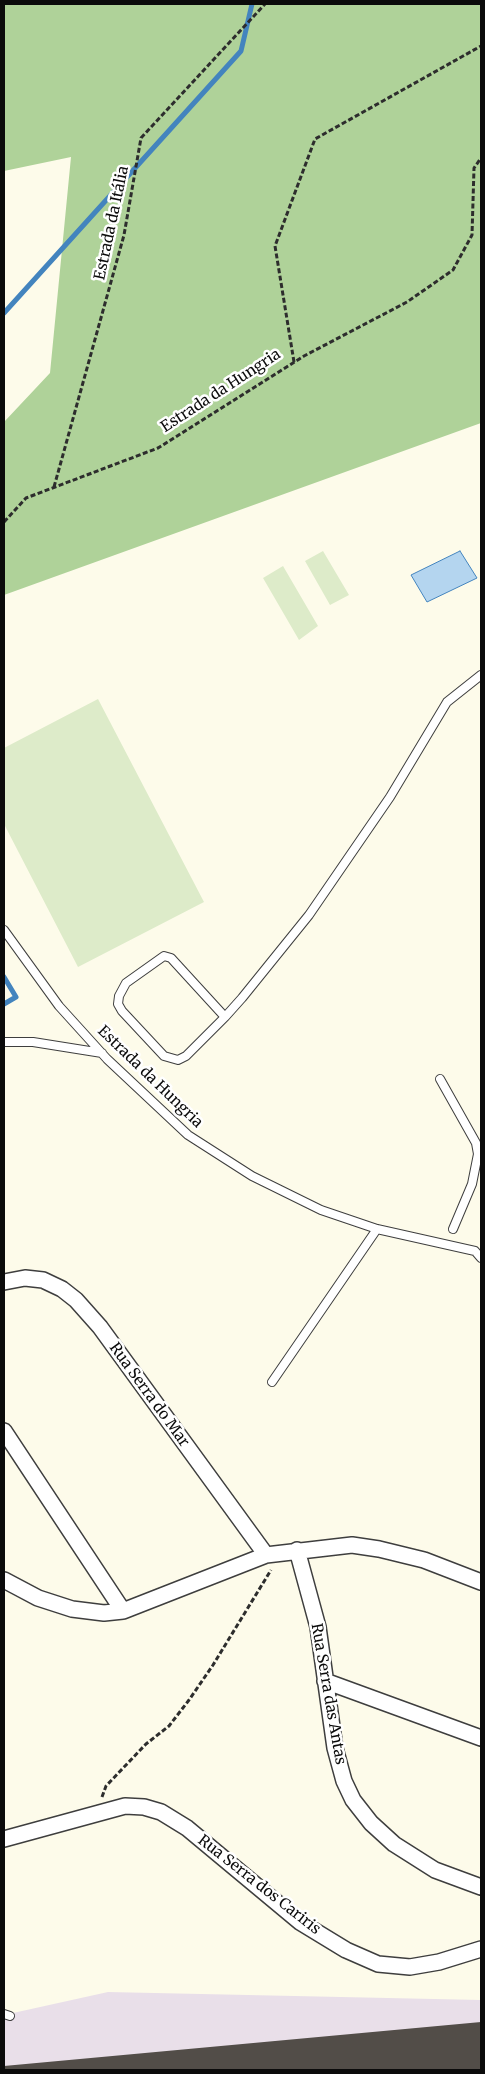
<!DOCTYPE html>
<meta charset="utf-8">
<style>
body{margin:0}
#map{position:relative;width:485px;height:2074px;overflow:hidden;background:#fdfbea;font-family:Merriweather,serif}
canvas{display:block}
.frame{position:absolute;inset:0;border:5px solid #0b0b0b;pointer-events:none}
</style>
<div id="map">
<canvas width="485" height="2074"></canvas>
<div class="frame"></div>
</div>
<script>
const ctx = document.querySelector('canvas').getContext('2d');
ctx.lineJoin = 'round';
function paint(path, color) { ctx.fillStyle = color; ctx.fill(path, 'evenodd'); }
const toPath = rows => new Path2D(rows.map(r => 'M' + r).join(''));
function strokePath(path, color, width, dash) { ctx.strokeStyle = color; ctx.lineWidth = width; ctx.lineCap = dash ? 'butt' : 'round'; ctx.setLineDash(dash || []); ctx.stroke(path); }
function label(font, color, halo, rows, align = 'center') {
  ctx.font = font + ' Merriweather,serif'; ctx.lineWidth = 5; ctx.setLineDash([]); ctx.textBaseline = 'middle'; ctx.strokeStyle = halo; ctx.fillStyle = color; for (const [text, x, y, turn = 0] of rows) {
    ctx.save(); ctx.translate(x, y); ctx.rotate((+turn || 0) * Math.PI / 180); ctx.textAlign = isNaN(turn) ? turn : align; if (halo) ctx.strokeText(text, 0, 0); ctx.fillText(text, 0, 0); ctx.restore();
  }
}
paint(toPath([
 [108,1992,481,2000,481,2070,4,2070,4,2015]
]), '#e9dfe9');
paint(toPath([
 [4,4,481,4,481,423,4,595,4,422,50,373,71,157,4,171]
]), '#afd299');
paint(toPath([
 [323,551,349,595,330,605,305,561],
 [283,566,318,626,299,640,263,578],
 [98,699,204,902,78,967,4,824,4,748]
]), '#ddebc9');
const water = toPath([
 [460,551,477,578,427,602,411,575,460,551]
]);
paint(water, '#b4d5ef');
strokePath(water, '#4384be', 1);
strokePath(toPath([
 [4,313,241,51,252,4],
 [4,977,16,997,4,1004]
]), '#4384be', 5);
paint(toPath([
 [481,2022,481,2070,4,2070,4,2066]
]), '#524d48');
const service = toPath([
 [4,930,59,1006,107,1059,188,1135,252,1176,321,1210,377,1229,475,1251,481,1258],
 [225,1017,171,958,164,956,126,983,119,996,118,1004,122,1011,164,1056,178,1060,186,1056,225,1017,242,998,309,915,390,797,447,702,481,675],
 [4,1042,33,1042,102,1053],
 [440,1079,476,1143,478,1154,472,1184,453,1229],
 [272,1382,377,1229],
 [4,2014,10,2016]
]);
const minor = toPath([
 [4,1282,25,1278,43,1280,62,1289,76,1300,100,1327,266,1555],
 [4,1431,123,1611],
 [297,1550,318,1627,335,1748,344,1781,353,1800,371,1823,394,1844,435,1870,481,1887],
 [4,1580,38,1598,72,1609,104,1613,123,1611,266,1555,352,1545,379,1549,424,1560,481,1582],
 [325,1681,481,1738],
 [4,1839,125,1806,144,1807,161,1812,187,1828,300,1922,346,1950,378,1964,410,1967,439,1962,481,1949]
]);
strokePath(service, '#3e3e3e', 10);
strokePath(minor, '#3e3e3e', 18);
strokePath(toPath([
 [294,362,275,246,315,139,481,46],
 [54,487,124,235,141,138,265,4],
 [4,522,26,498,158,448,304,356,407,302,453,270,472,235,474,168,481,158],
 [102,1797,106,1786,146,1744,169,1726,189,1700,213,1665,271,1570]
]), '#2d2d2d', 3, [5, 2.5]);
strokePath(service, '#fff', 8);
strokePath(minor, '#fff', 15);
label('15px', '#0b0b0b', '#fff', [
 ["Estrada da Itália",112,223,-78],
 ["Estrada da Hungria",221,391,-33],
 ["Estrada da Hungria",150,1077,44],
 ["Rua Serra do Mar",149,1395,54],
 ["Rua Serra das Antas",328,1694,80],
 ["Rua Serra dos Cariris",259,1885,38]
]);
</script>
